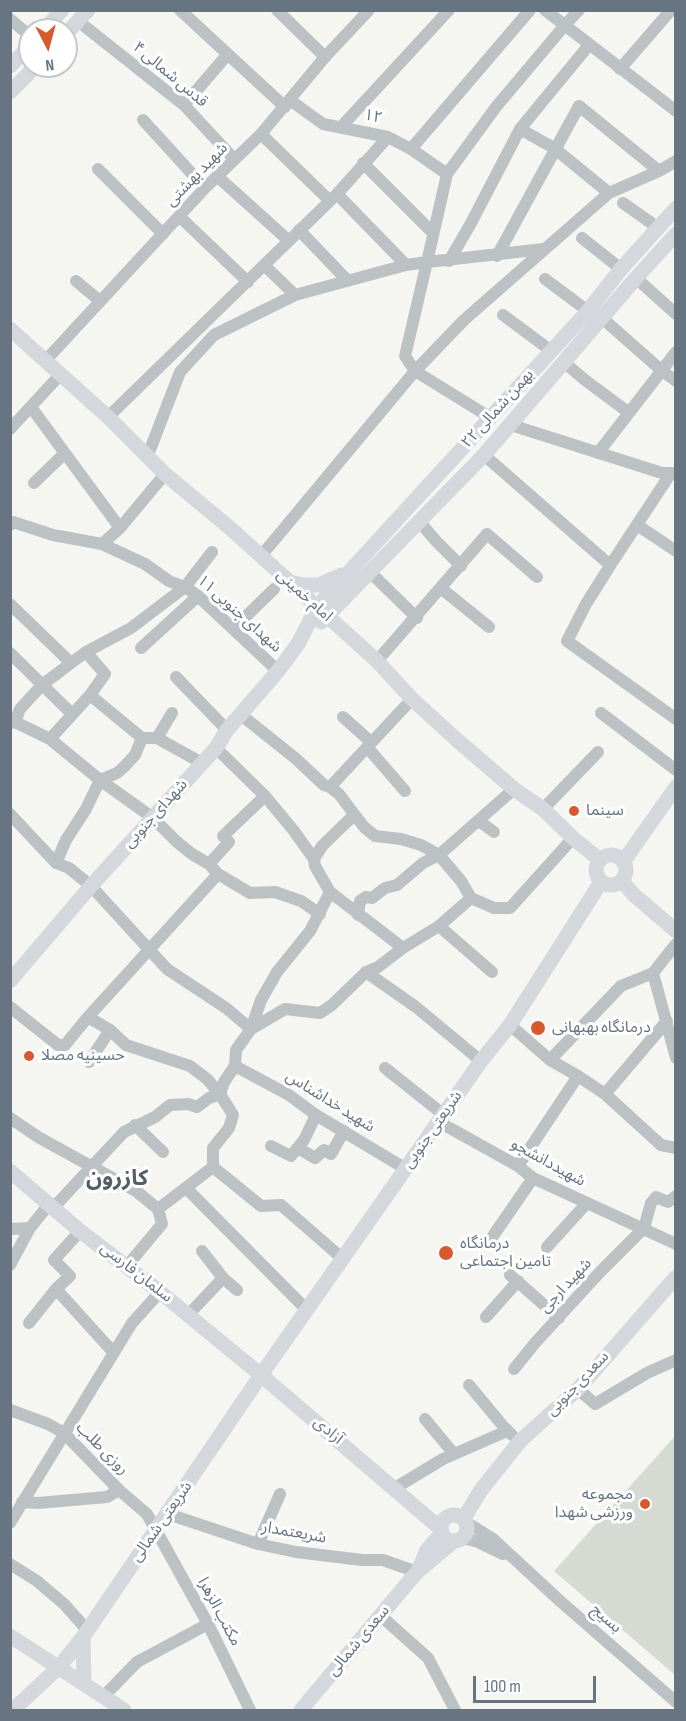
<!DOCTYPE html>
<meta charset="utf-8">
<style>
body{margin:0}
#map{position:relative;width:686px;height:1721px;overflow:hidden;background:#f5f6f2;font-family:"Sofia Sans Condensed",sans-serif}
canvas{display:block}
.frame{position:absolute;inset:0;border:12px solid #667581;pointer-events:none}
.north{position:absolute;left:18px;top:18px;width:60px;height:60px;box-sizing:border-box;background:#fff;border:2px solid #c2c8cd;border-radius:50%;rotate:174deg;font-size:16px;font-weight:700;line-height:24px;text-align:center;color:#667581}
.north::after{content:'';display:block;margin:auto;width:21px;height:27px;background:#d75930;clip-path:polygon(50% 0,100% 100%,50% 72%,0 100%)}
.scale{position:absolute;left:473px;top:1676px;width:123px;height:27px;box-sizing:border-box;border:3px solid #667581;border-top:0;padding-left:8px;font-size:18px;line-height:21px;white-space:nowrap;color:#667581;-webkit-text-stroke:4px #fff;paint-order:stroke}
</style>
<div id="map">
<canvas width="686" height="1721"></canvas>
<div class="frame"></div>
<div class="north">N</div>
<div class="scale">100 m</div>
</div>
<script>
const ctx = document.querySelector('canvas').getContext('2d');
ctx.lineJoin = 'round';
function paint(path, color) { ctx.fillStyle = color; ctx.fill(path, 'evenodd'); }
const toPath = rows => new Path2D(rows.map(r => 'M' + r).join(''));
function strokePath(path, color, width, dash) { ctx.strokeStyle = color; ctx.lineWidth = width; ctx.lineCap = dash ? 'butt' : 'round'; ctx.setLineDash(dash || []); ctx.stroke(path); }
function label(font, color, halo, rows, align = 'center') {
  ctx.font = font + ' "Sofia Sans Condensed","Noto Sans Arabic",sans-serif'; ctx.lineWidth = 6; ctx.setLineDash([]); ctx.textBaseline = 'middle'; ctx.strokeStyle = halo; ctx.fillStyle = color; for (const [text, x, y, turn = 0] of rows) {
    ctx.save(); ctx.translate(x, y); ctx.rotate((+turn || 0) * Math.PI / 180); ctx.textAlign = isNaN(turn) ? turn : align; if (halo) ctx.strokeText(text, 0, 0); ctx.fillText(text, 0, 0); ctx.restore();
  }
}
paint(toPath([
 [675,1436,675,1675,554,1571]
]), '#d5dad2');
strokePath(toPath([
 [180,10,285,107],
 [277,10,325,57],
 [545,10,676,111],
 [10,19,30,36],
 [78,21,184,105,234,159],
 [620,69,671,10],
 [290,100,323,124,388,137,411,149,447,174],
 [184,105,228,54],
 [143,120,205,188],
 [341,127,449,10],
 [520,129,554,148,609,193],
 [261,134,329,200],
 [411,149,530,10],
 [363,163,432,232],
 [98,169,163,234],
 [217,176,288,240],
 [337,194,406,265],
 [623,203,657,227],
 [179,216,248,282],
 [299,230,348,281],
 [582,238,621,269],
 [544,249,427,262,447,174,496,107,565,25,579,10],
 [497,256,579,106,659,171],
 [449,261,470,225,520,129,589,45],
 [264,265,295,295],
 [636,278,676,314],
 [545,279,588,311],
 [76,281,100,301],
 [503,315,550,350],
 [602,318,661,370,676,381],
 [46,360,205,188,261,134,325,57,369,10],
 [565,363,585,380,628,412],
 [31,407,120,528],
 [108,417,337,194,388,137],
 [511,425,662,473,676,473],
 [10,429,60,375],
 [598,453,676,352],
 [148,455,180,372,214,335,295,295,406,265,427,262,405,356,415,371,491,418],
 [484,455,610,565],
 [671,473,613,561,586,604,567,641,676,719],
 [34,483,65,453],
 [419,521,436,541,461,566],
 [10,525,13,522,53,535,102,544,145,564,169,581,185,587,198,596,278,671],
 [637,525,676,551],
 [102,544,120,528,165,474],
 [261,556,415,371,464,320,609,193,659,171,676,161],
 [371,573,417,618],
 [442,589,489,627],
 [10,604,71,663,86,652],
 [233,629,274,589],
 [141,648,198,596],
 [10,653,72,714],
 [377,661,487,534,537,577],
 [176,677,227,730],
 [90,695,142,738],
 [601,713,676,770],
 [240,714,295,758,324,785,330,787,339,794,364,827,375,836,401,839,421,845,439,855,461,881,471,898],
 [343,717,371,742],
 [15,722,20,709,42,685,71,663],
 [10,723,15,722,50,739,90,695,105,674,86,652,131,628,185,587,212,552],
 [157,738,172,713],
 [50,739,100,780,153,818,177,842,192,854,209,864,218,874,250,893,275,892,301,901,320,914],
 [367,747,405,791],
 [330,787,412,699],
 [543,809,598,752],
 [10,814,56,863,69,868,91,886,167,969,226,1008,251,1029,261,1000,277,972,310,931,330,892,315,866,314,859,294,831,265,796,216,748],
 [479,821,494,832],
 [314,859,322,846,354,815],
 [56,863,66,840,86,809,100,780,117,773,124,767,135,755,142,738,157,738,202,763],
 [209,864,229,842,223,836,265,796],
 [330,892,403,948],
 [358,915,360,901,366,897,372,898,385,888,397,885,423,863,439,855,514,789],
 [439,926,492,972],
 [366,972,416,1007,481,1061],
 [653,973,676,1058],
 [10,1007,58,1045,65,1045,88,1017,110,1030,126,1045,190,1066,207,1079,220,1094,209,1098,197,1107,188,1104,170,1105,155,1117,124,1132,54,1207],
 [88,1017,218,874],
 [510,1025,550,1060,578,1076,605,1094,661,1145,676,1148],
 [550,1060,621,986,653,973,676,944],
 [89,1062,110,1030],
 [235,1066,289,1095,316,1115,406,1169],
 [385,1068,444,1115],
 [605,1094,667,1021],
 [10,1118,38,1137,136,1191,158,1209],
 [439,1122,518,1166,533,1178,676,1244],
 [135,1125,163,1152],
 [271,1146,291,1156,304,1140,316,1115],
 [298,1148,315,1158,324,1150,331,1154,344,1131],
 [518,1166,578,1076],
 [213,1167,261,1206,281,1205,343,1259],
 [186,1188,307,1310],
 [10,1229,30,1228],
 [80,1231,54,1260,70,1276,56,1289,113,1352],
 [493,1236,533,1178],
 [547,1247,587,1203],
 [10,1265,30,1228,50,1203],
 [127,1266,162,1224,158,1209,213,1167,213,1148,229,1128,233,1115,220,1094,224,1082,235,1066,236,1050,251,1029,285,1009,320,1013,332,1005,366,972,378,967,403,948,439,926,471,898,494,908,510,908,573,838],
 [510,1275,559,1318],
 [223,1278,237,1290],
 [188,1315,223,1278,202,1251],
 [486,1317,518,1281],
 [29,1323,56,1289],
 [514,1369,535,1343,600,1272,644,1228,651,1203,656,1197,668,1202,676,1196],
 [469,1385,503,1426,512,1435],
 [578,1389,595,1404,647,1373,676,1360],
 [10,1410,48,1424,64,1433,119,1490,147,1514,208,1624,250,1710],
 [425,1419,454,1454],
 [395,1488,443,1459,507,1431],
 [22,1502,38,1503,107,1497,119,1490],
 [168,1514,258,1544,296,1552,362,1560,383,1560,417,1572],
 [466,1522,493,1539,560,1601,676,1702],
 [10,1523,132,1323,160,1292],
 [463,1538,478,1542,503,1554],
 [258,1544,280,1494],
 [10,1564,37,1581,64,1604,88,1631],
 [381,1616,428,1658,455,1710],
 [104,1696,137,1662,208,1624]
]), '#bcc1c4', 12);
strokePath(toPath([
 [44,30,62,10],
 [66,34,88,10],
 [10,66,30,46],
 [10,92,36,66],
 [10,329,108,417,165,474,230,528,377,661,412,699,457,740,514,789,543,809,573,838,600,860],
 [290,582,304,585,319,585,342,575],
 [321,622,484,455,636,278,676,234],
 '596 870a15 15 0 1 1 30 0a15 15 0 1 1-30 0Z',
 [623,862,676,787],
 [622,881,633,894,676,931],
 [10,981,91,886,216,748,227,730,278,671,298,644,317,607,588,311,621,269,676,208],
 [10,1171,80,1231,160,1292,261,1375,441,1529],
 '441 1528a13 13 0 1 1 26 0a13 13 0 1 1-26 0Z',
 [464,1518,481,1490,520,1441,578,1389,676,1277],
 [419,1569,427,1550,442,1533],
 [10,1636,124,1710],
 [83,1637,84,1684],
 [13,1710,59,1667,83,1637,261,1375,481,1061,510,1025,601,882],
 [301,1710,417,1572,454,1541]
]), '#d4d8dc', 15);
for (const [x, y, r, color] of [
 [574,811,6,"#d75930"],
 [538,1028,8,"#d75930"],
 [29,1056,6,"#d75930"],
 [446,1253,8,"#d75930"],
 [645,1504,6,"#d75930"]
]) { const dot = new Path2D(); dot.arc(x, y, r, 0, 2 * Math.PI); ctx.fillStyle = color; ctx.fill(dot); strokePath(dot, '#fff', 2); }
label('16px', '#667581', '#fff', [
 ["قدس شمالی ۴",170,75,40],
 ["۱۲",373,117,12],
 ["شهید بهشتی",197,175,-46],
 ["۲۲ بهمن شمالی",498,409,-48],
 ["امام خمینی",304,596,42],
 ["۱۱ شهدای جنوبی",239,614,42],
 ["شهدای جنوبی",156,814,-48],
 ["شهید خداشناس",330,1102,32],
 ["شریعتی جنوبی",433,1130,-55],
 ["شهیددانشجو",548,1163,29],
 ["سلمان فارسی",136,1273,38],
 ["شهید ارجی",566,1286,-47],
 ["سعدی جنوبی",578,1384,-46],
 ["آزادی",328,1431,40],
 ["روزی طلب",102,1449,45],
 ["شریعتی شمالی",162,1522,-55],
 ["شریعتمدار",294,1533,10],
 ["مکتب الزهرا",219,1612,62],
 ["بسیج",606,1619,41],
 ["سعدی شمالی",359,1641,-50]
]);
label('16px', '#667581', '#fff', [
 ["سینما",586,811],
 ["درمانگاه بهبهانی",552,1028],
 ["حسینیه مصلا",41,1056],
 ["درمانگاه",460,1244],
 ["تامین اجتماعی",460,1262],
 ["مجموعه",633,1495,"right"],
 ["ورزشی شهدا",633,1513,"right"]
], 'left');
label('bold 22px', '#545e67', '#fff', [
 ["کازرون",117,1179]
]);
</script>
